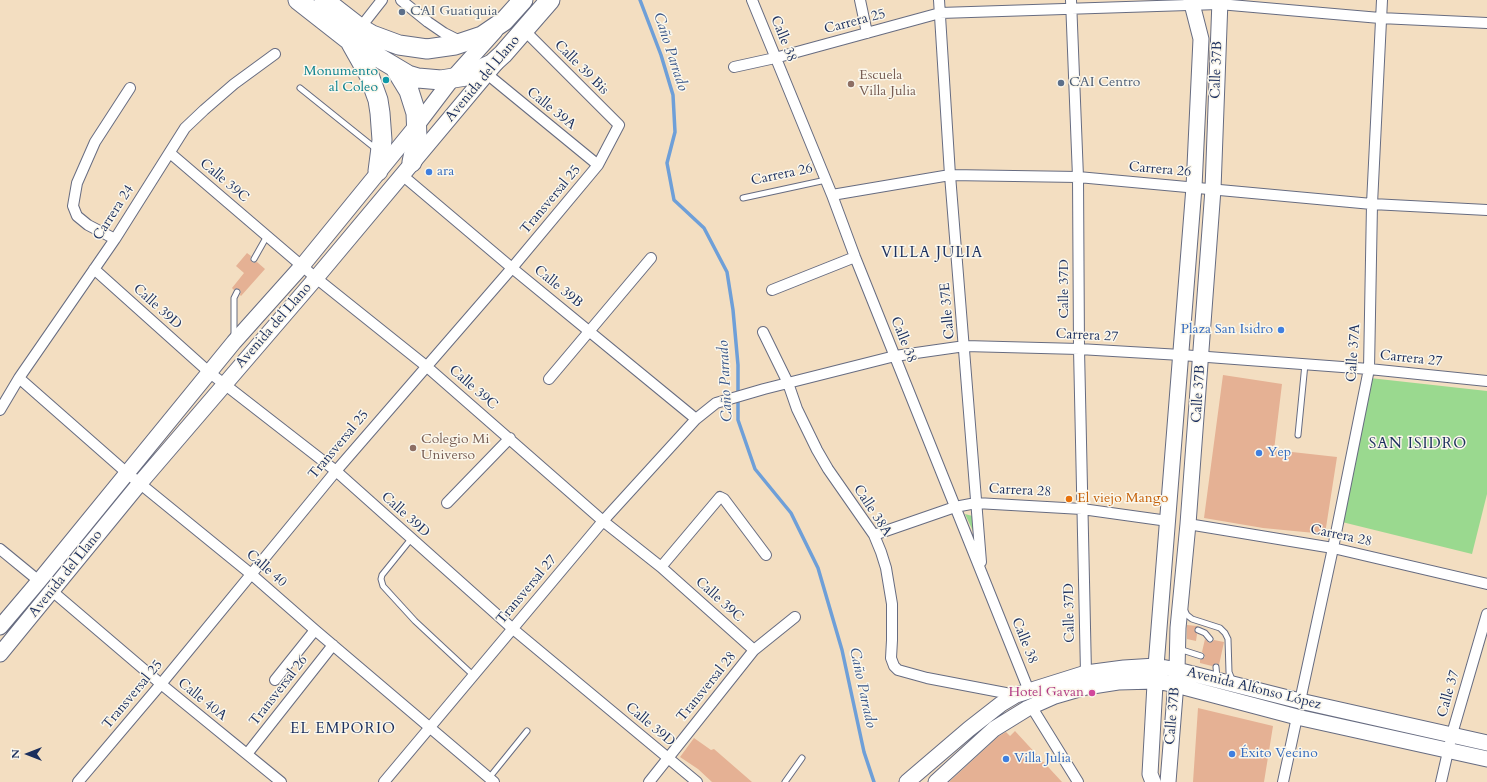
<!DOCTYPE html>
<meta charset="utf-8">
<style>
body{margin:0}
#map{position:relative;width:1487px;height:782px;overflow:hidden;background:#f3dec1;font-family:Cardo,serif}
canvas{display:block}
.north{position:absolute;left:8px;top:734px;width:40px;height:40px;-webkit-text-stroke:3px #fbf7ec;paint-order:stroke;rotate:270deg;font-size:11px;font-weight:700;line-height:16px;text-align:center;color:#1b2f5e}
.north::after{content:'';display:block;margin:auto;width:14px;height:18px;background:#1b2f5e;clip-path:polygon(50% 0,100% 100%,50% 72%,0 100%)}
</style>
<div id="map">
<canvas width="1487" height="782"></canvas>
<div class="north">N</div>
</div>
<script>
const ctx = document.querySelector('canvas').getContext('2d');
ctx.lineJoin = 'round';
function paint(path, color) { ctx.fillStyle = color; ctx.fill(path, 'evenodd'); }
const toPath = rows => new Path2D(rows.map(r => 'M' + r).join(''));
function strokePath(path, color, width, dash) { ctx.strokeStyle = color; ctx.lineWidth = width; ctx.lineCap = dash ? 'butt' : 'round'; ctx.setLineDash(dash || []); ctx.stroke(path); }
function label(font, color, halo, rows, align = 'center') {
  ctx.font = font + ' Cardo,serif'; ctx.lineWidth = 3; ctx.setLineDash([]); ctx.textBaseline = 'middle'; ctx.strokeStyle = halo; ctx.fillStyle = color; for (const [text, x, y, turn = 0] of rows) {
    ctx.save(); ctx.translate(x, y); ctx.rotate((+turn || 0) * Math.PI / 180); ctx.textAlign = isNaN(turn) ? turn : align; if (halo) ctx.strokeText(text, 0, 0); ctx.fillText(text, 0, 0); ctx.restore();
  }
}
paint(toPath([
 [1370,378,1487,391,1487,494,1472,554,1342,522],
 [965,514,980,518,979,544]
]), '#9ad98f');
strokePath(toPath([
 [640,0,661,55,673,95,675,132,667,163,674,200,704,228,727,272,733,310,738,365,738,420,755,469,791,513,818,568,842,650,864,752,874,782]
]), '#6e9fd8', 3.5);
paint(toPath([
 [247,253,251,256,250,259,252,262,254,263,257,262,265,269,241,296,240,295,241,291,239,289,236,288,234,290,232,288,244,273,236,266],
 [1223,375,1282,384,1274,450,1337,457,1325,534,1263,528,1204,518],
 [1187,625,1197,626,1194,630,1197,634,1196,641,1187,639],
 [1205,639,1209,643,1212,642,1214,640,1224,642,1219,665,1216,663,1212,666,1200,663,1200,660,1203,659,1205,657,1204,654,1202,652],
 [1198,708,1273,726,1264,782,1193,782],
 [1015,731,1062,782,949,782,999,736,1006,732,1010,736],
 [694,738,711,750,714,749,752,782,712,782,698,769,680,757]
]), '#e5b194');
const lane = toPath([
 [300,88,376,149],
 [743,198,826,180],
 [254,259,267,236],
 [234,337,234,298,237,292],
 [1298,435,1305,364],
 [411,539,382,575,381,579,383,586,415,621,474,676],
 [1184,609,1187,615,1192,619,1220,628,1225,633,1228,639,1229,672,1233,682],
 [1198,630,1205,633,1210,639],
 [1179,649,1201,656],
 [1216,667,1217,678],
 [489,778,527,731],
 [785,782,802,758]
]);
const street = toPath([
 [401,0,428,22,444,33,456,39,461,40],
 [752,0,832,195,855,257,1029,691],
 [860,0,867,33],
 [939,0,950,175,981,562],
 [1071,0,1078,177,1079,349,1086,673],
 [360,28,382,0],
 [734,67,775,58,940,13,1219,4,1380,18,1487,23],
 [487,74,598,165],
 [170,153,316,278,426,366,603,521,661,567,754,650],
 [402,175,512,268,696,419],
 [832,195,950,175,1078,177,1372,204,1487,210],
 [115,239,88,225,77,216,73,206,77,183,95,142,130,88],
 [94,269,210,373,336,471,513,629,697,782],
 [772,290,855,257],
 [763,332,788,383,797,409,817,450,828,469,874,535,881,552,886,568,892,604,892,640,891,658,894,666,898,670,927,678,1016,695],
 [19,378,127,473,251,574,315,630,494,782],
 [549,379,651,258],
 [0,410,19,378,115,239,185,128,204,110,234,84,275,54],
 [447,503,510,438],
 [1188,524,1333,548,1487,584],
 [874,535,955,507,976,503,1082,509,1168,521],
 [0,549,39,581],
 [661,567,720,497,724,499,766,555],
 [52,591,161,684,281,782],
 [275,680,315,630],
 [1300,701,1333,548,1369,369,1372,204,1382,0],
 [1031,706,1078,782],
 [247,754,333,645],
 [78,782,161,684,336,471,512,268,598,165,619,125,527,33,525,29],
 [384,782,603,521,696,419,716,403,764,389,895,356,965,346,1079,349,1181,355,1369,369,1487,381],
 [649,782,754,650,795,617],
 [1283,782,1297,717],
 [1441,782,1452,734,1487,614]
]);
const secondary = toPath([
 [0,627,39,581,234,342,302,266,417,125,452,79,495,31],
 [0,654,140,483,316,278,496,63],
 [907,782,969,729,1001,704,1016,695,1086,673,1124,668,1156,666,1177,670,1300,701,1487,743],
 [936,782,994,729,1028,708,1055,696,1086,687,1118,682,1156,681,1176,685,1297,717,1487,759],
 [1153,782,1150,774,1156,666,1194,187,1201,39,1191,0],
 [1168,782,1177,670,1178,628,1188,524,1213,189,1220,0]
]);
const highway = toPath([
 [298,0,349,40,408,75,418,78,441,80,466,76,492,64,503,54,550,0],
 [324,0,360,28,372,35,399,45,427,49,455,45,482,36,504,21,523,0],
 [351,43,369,75,378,100,380,113,382,140,378,171],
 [395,68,409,91,416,113,417,137,412,162]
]);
strokePath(lane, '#676c81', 7);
strokePath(street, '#676c81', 12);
strokePath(secondary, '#676c81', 17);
strokePath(highway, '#676c81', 21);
strokePath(lane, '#fff', 5);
strokePath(street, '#fff', 10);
strokePath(secondary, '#fff', 15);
strokePath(highway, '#fff', 19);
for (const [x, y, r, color] of [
 [402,12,4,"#5c6f8a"],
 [386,80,4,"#0f9aa8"],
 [1061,83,4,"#5c6f8a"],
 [851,84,4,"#8d6e63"],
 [429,172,4,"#3f7fe0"],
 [1281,330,4,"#3f7fe0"],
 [413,448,4,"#8d6e63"],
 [1259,453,4,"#3f7fe0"],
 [1069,499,4,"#e8710a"],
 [1092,693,4,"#d1479c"],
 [1232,754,4,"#3f7fe0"],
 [1006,759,4,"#3f7fe0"]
]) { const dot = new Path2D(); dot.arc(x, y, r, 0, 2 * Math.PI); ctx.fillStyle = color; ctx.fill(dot); strokePath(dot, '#fbf7ec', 1.5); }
label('14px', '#4e5e75', '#fbf7ec', [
 ["CAI Guatiquia",410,12],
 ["CAI Centro",1069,83]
], 'left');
label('14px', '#1b2f5e', '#fbf7ec', [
 ["Carrera 25",855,22,-15],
 ["Calle 38",783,39,68],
 ["Calle 39 Bis",581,68,45],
 ["Calle 37B",1217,70,-88],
 ["Avenida del Llano",483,79,-50],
 ["Calle 39A",551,109,39],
 ["Carrera 26",1160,170,5],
 ["Carrera 26",782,175,-12],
 ["Calle 39C",224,181,40],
 ["Transversal 25",551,200,-50],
 ["Carrera 24",114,213,-57],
 ["Calle 39B",558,287,39],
 ["Calle 37D",1065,289,-90],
 ["Calle 39D",157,307,42],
 ["Calle 37E",948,311,-95],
 ["Avenida del Llano",274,326,-49],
 ["Carrera 27",1087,336,3],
 ["Calle 38",903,340,68],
 ["Calle 37A",1354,353,-86],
 ["Carrera 27",1411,359,6],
 ["Calle 39C",473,388,41],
 ["Calle 37B",1199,394,-86],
 ["Transversal 25",339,445,-50],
 ["Carrera 28",1020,491,3],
 ["Calle 38A",872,511,57],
 ["Calle 39D",405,515,42],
 ["Carrera 28",1341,536,12],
 ["Calle 40",266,569,41],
 ["Avenida del Llano",66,574,-51],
 ["Transversal 27",527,590,-50],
 ["Calle 39C",719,600,42],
 ["Calle 37D",1070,613,-91],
 ["Calle 38",1024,641,68],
 ["Transversal 28",707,687,-51],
 ["Avenida Alfonso López",1254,689,14],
 ["Transversal 26",279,691,-52],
 ["Calle 37",1449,694,-74],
 ["Transversal 25",133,695,-50],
 ["Calle 40A",202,700,39],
 ["Calle 37B",1173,716,-85],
 ["Calle 39D",650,725,40]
]);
label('14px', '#0d838f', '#fbf7ec', [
 ["Monumento",378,72],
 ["al Coleo",378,88]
], 'right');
label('14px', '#785e54', '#fbf7ec', [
 ["Escuela",859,76],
 ["Villa Julia",859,92],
 ["Colegio Mi",421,440],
 ["Universo",421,456]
], 'left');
label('14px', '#366cbe', '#fbf7ec', [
 ["ara",437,172],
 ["Plaza San Isidro",1273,330,"right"],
 ["Yep",1267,453],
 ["Éxito Vecino",1240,754],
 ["Villa Julia",1014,759]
], 'left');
label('14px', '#c56008', '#fbf7ec', [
 ["El viejo Mango",1077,499]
], 'left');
label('14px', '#b23c85', '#fbf7ec', [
 ["Hotel Gavan",1084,693]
], 'right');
label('italic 15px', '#385689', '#fbf7ec', [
 ["Caño Parrado",670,52,72],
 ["Caño Parrado",726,381,-93],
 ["Caño Parrado",862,688,78]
]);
ctx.letterSpacing = '1px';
label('15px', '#1b2f5e', '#fbf7ec', [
 ["VILLA JULIA",932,254],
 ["SAN ISIDRO",1418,445],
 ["EL EMPORIO",343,730]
]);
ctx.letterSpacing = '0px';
</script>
